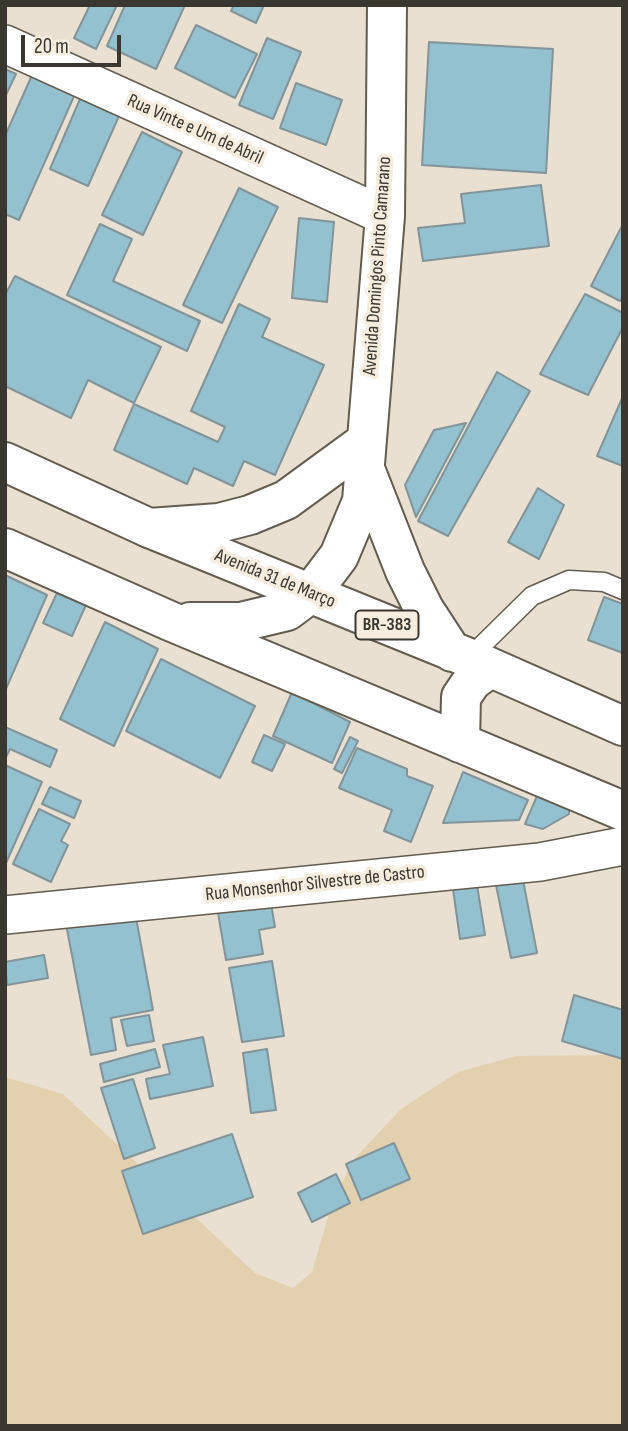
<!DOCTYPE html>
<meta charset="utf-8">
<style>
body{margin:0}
#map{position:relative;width:628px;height:1431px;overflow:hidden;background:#e9e0d1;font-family:"Sofia Sans Condensed",sans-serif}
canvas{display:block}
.frame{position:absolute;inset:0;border:7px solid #3a3731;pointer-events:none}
.scale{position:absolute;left:21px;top:35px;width:100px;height:32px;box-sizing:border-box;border:4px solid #3a3731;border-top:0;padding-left:9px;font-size:21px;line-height:24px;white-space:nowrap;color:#3a3731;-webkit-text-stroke:5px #f6edde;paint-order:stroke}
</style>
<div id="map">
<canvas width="628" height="1431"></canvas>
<div class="frame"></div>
<div class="scale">20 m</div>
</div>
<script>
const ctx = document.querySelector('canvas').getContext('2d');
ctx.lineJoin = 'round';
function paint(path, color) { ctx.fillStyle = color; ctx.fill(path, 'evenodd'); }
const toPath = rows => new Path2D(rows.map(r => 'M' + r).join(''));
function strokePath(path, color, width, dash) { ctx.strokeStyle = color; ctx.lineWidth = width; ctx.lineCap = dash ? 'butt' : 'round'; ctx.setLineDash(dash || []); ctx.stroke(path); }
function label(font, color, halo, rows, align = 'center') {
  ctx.font = font + ' "Sofia Sans Condensed",sans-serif'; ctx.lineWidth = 7; ctx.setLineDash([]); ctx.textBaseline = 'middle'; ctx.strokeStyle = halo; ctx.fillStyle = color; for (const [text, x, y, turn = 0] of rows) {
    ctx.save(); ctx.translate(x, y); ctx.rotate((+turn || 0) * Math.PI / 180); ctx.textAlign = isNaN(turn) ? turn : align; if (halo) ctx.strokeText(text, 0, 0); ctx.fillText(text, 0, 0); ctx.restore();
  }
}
paint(toPath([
 [623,1055,623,1426,5,1426,5,1077,63,1094,255,1273,293,1288,312,1272,333,1200,354,1159,401,1109,458,1072,516,1056]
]), '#e3d0af');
const building = toPath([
 [90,5,117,5,96,49,74,38,90,5],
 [125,5,185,5,156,69,107,46,125,5],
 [234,5,264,5,256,23,231,11,234,5],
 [196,25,257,54,235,98,175,68,196,25],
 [267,38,301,52,273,119,239,105,267,38],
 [429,42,553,49,546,173,422,165,429,42],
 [5,69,16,74,5,97,5,69],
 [32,75,75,94,19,220,5,214,5,136,32,75],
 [296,83,342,100,326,145,280,128,296,83],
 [80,99,119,116,88,186,50,169,80,99],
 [142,132,182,152,143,235,102,215,142,132],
 [541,185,549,246,423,261,418,228,465,223,461,194,541,185],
 [239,188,278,207,222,323,183,305,239,188],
 [299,218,334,222,327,302,292,298,299,218],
 [100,224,132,239,113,281,200,321,187,351,67,295,100,224],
 [623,224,623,296,620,301,591,286,623,224],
 [15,276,161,347,134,403,88,380,71,418,5,386,5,295,15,276],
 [585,294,623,313,623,327,588,395,540,374,585,294],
 [239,304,270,319,262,337,324,365,275,475,244,461,233,486,194,468,187,484,114,450,134,404,218,442,225,427,191,411,239,304],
 [497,372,530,391,448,536,418,521,497,372],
 [623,396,623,466,597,456,623,396],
 [466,423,416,517,405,485,434,430,466,423],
 [538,488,564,505,539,559,508,542,538,488],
 [5,575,47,595,5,691,5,575],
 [57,593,86,605,72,636,43,623,57,593],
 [604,597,623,604,623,653,588,640,604,597],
 [105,622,158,649,114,746,60,719,105,622],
 [161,659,255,706,220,778,126,731,161,659],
 [292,692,350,722,332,763,273,736,292,692],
 [5,727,57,750,50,767,10,749,5,759,5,727],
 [264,735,285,744,272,771,252,762,264,735],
 [350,737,358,741,342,773,334,769,350,737],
 [357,748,407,769,407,776,433,786,411,842,384,831,392,810,339,788,357,748],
 [7,766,42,782,6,863,5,769,7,766],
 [463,772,528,800,519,820,443,823,463,772],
 [50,787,81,801,74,818,42,804,50,787],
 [537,796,569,808,569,814,543,829,525,824,537,796],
 [39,809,70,824,61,841,68,845,51,882,13,864,39,809],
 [523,880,537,953,511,958,496,885,523,880],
 [477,885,485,935,460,939,453,889,477,885],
 [270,898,275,927,259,930,263,954,226,960,217,907,270,898],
 [135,912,153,1010,111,1018,116,1050,91,1055,66,924,135,912],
 [44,955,48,978,7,985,5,962,44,955],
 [272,961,284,1036,242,1042,229,968,272,961],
 [574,995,623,1010,623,1059,562,1041,574,995],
 [149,1015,154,1041,127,1046,121,1020,149,1015],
 [203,1037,213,1086,150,1099,146,1079,170,1074,163,1045,203,1037],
 [155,1049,160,1067,104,1082,100,1064,155,1049],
 [267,1049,276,1110,251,1113,243,1053,267,1049],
 [133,1079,155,1148,124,1159,101,1088,133,1079],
 [232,1134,253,1197,143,1234,122,1171,232,1134],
 [394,1143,410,1179,361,1200,346,1164,394,1143],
 [336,1174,350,1203,312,1222,298,1193,336,1174]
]);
paint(building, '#94c1d0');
strokePath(building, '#829499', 2);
const service = toPath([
 [469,658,532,596,569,580,604,582,623,590]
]);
const minor = toPath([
 [5,44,385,216],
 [5,915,540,862,623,846]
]);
const secondary = toPath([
 [149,528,219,523,250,515,286,500,364,443],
 [311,593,339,556,362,501,385,216,387,5]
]);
const primary = toPath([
 [5,462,149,528,469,658,623,726],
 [365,469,405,571,424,609,452,652],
 [5,548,170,621,623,811],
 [190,622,241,622,287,611,311,593],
 [460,743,461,697,472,681,490,668]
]);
strokePath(service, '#635c4f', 21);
strokePath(minor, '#635c4f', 40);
strokePath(secondary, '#635c4f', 42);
strokePath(primary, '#635c4f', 42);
strokePath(service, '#fff', 18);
strokePath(minor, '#fff', 37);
strokePath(secondary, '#fff', 38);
strokePath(primary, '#fff', 38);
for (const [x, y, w] of [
 [387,625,63]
]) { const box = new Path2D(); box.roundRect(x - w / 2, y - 14.5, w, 29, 5); ctx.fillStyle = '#f6edde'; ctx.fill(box); strokePath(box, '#3a3731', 2); }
label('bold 18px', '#3a3731', null, [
 ["BR-383",387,625]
]);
label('19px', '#3a3731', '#f6edde', [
 ["Rua Vinte e Um de Abril",195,130,24],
 ["Avenida Domingos Pinto Camarano",378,266,-86],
 ["Avenida 31 de Março",275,579,22],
 ["Rua Monsenhor Silvestre de Castro",315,884,-6]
]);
</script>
